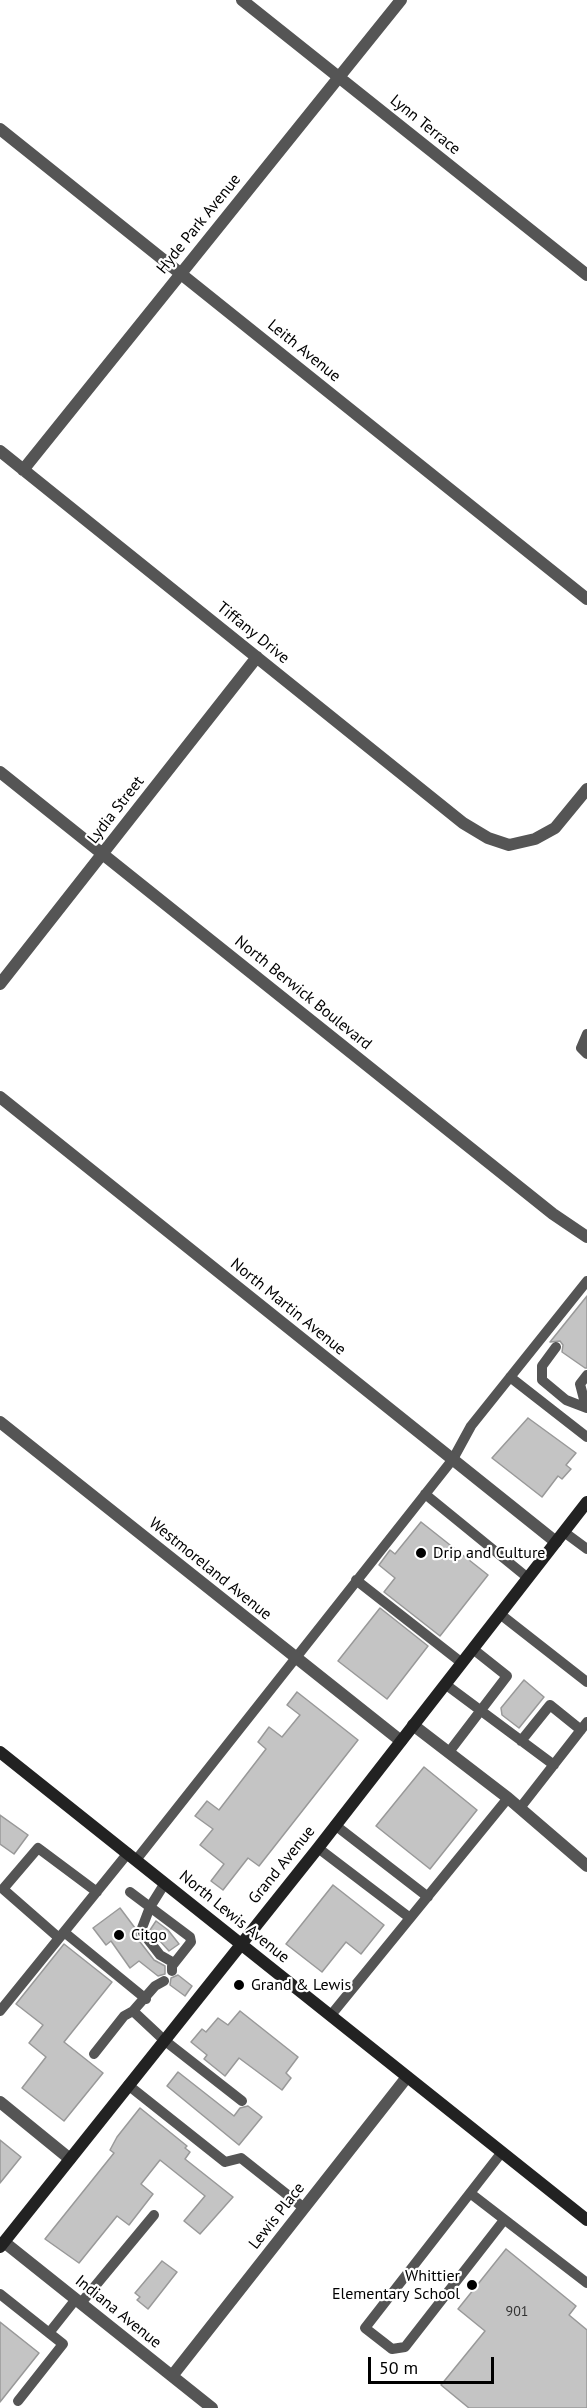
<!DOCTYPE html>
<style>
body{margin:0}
#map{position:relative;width:587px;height:2408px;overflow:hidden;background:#fff;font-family:"PT Sans",sans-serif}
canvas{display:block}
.scale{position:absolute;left:368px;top:2357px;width:126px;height:27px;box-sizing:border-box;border:3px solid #000;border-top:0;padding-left:8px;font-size:18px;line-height:21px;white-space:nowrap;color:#000;-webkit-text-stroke:4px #fff;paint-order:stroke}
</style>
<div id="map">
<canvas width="587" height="2408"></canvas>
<div class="scale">50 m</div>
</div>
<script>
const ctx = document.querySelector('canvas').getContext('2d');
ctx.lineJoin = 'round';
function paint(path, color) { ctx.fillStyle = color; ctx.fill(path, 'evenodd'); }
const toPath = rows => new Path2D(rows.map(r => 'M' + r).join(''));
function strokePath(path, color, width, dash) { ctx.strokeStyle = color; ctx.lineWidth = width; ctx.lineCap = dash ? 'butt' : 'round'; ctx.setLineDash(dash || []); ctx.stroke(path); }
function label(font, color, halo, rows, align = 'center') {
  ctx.font = font + ' "PT Sans",sans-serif'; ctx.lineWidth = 4.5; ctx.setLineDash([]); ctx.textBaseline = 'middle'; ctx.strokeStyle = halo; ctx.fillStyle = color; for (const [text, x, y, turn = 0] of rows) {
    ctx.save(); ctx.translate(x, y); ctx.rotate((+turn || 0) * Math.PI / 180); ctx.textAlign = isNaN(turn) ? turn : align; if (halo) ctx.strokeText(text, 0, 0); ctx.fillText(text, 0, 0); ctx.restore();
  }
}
const building = toPath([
 [587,1296,587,1368,585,1368,562,1352,563,1345,560,1341,550,1342,587,1296],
 [528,1418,576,1453,566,1465,571,1469,562,1479,558,1476,542,1497,492,1458,528,1418],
 [421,1522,488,1575,440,1636,384,1592,395,1578,379,1565,390,1550,395,1554,421,1522],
 [380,1608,428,1646,387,1699,338,1661,380,1608],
 [524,1680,544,1697,519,1728,502,1715,501,1708,524,1680],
 [297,1692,358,1740,259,1866,248,1858,223,1890,211,1881,224,1864,200,1845,213,1829,195,1816,207,1801,219,1810,266,1749,258,1742,269,1727,282,1737,300,1715,287,1705,297,1692],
 [424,1767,477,1810,430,1869,376,1826,424,1767],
 [0,1815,28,1835,14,1854,0,1844,0,1815],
 [333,1885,384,1925,361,1954,346,1942,322,1972,286,1944,333,1885],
 [120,1908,135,1928,137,1938,154,1960,165,1966,165,1974,158,1976,139,1961,130,1968,111,1941,106,1945,93,1928,120,1908],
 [156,1921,168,1930,179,1944,169,1951,150,1930,156,1921],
 [64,1944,112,1982,64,2042,103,2073,64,2121,22,2088,46,2057,29,2043,43,2025,16,2004,64,1944],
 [178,1975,192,1986,185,1996,170,1985,171,1978,178,1975],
 [240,2011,298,2057,286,2073,291,2078,282,2090,239,2058,225,2076,204,2059,207,2055,191,2042,202,2029,206,2032,218,2018,228,2025,240,2011],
 [178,2072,234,2116,240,2108,248,2106,262,2117,239,2145,167,2086,178,2072],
 [140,2108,187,2146,185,2148,190,2152,185,2159,233,2197,200,2234,184,2221,205,2196,160,2160,141,2184,153,2194,129,2225,117,2216,79,2263,45,2239,114,2153,110,2150,117,2137,140,2108],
 [0,2140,21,2157,0,2183,0,2140],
 [506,2249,576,2306,569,2315,587,2330,587,2408,469,2408,441,2385,485,2331,458,2309,506,2249],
 [162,2261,177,2272,148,2309,137,2300,140,2297,135,2293,162,2261],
 [0,2322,39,2353,0,2402,0,2322]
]);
paint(building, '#c4c4c4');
strokePath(building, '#999', 1.5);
strokePath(toPath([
 [587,1034,581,1048,587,1054],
 [556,1347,542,1366,542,1380,566,1400,587,1408],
 [510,1377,587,1437],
 [586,1407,580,1384,587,1375],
 [425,1494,528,1578],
 [564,1532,587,1549],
 [356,1580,462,1663],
 [500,1614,587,1682],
 [445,1684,554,1765],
 [521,1741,550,1705,581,1730],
 [449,1752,507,1676,473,1649],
 [520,1808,587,1722],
 [335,1825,428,1897],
 [318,1848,410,1918],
 [136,1860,453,1459,471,1426,587,1281],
 [165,1883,150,1907,190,1937,191,1942,172,1966,172,1971],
 [130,1892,150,1907,142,1928,143,1933,160,1955,174,1963],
 [64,1932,146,1999],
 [59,1938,3,1889,38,1848,97,1892],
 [164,1981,155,1986,133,2011,164,2040,242,2101],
 [0,2011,128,1853],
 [331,2015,508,1798],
 [94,2054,124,2016,133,2011],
 [128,2085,225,2162,241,2158,304,2208],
 [502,2152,365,2328,392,2349,405,2347,504,2220],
 [470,2193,587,2283],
 [0,2294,63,2344,18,2401],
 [81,2303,154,2215],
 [49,2333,76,2299]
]), '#555', 10);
strokePath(toPath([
 [242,0,587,275],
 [0,129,587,599],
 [0,451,463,823,488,838,509,845,535,839,555,828,587,789],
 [23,470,401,0],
 [0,772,553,1214,587,1237],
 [0,984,257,657],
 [0,1097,556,1542],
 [0,1422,401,1741],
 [413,1725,508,1798,587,1866],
 [0,2102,70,2159],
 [4,2242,212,2408],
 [172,2376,407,2077]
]), '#555', 12);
strokePath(toPath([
 [0,1752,587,2220],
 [0,2247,318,1848,587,1502]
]), '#222', 12);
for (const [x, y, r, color] of [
 [421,1553,6,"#000"],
 [119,1935,6,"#000"],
 [239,1985,6,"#000"],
 [472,2285,6,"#000"]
]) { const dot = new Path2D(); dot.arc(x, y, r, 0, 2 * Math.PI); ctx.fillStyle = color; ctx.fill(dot); strokePath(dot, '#fff', 2); }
label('14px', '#313131', null, [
 ["901",517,2312]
]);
label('16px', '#000', '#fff', [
 ["Lynn Terrace",425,125,39],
 ["Hyde Park Avenue",199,224,-51],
 ["Leith Avenue",304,351,39],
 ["Tiffany Drive",253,633,39],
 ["Lydia Street",116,810,-52],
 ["North Berwick Boulevard",303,993,39],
 ["North Martin Avenue",288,1307,39],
 ["Westmoreland Avenue",210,1569,39],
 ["Grand Avenue",282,1865,-51],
 ["North Lewis Avenue",234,1917,39],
 ["Lewis Place",277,2216,-52],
 ["Indiana Avenue",118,2312,39]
]);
label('16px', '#000', '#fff', [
 ["Drip and Culture",433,1553],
 ["Citgo",131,1935],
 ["Grand & Lewis",251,1985],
 ["Whittier",460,2276,"right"],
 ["Elementary School",460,2294,"right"]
], 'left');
</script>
